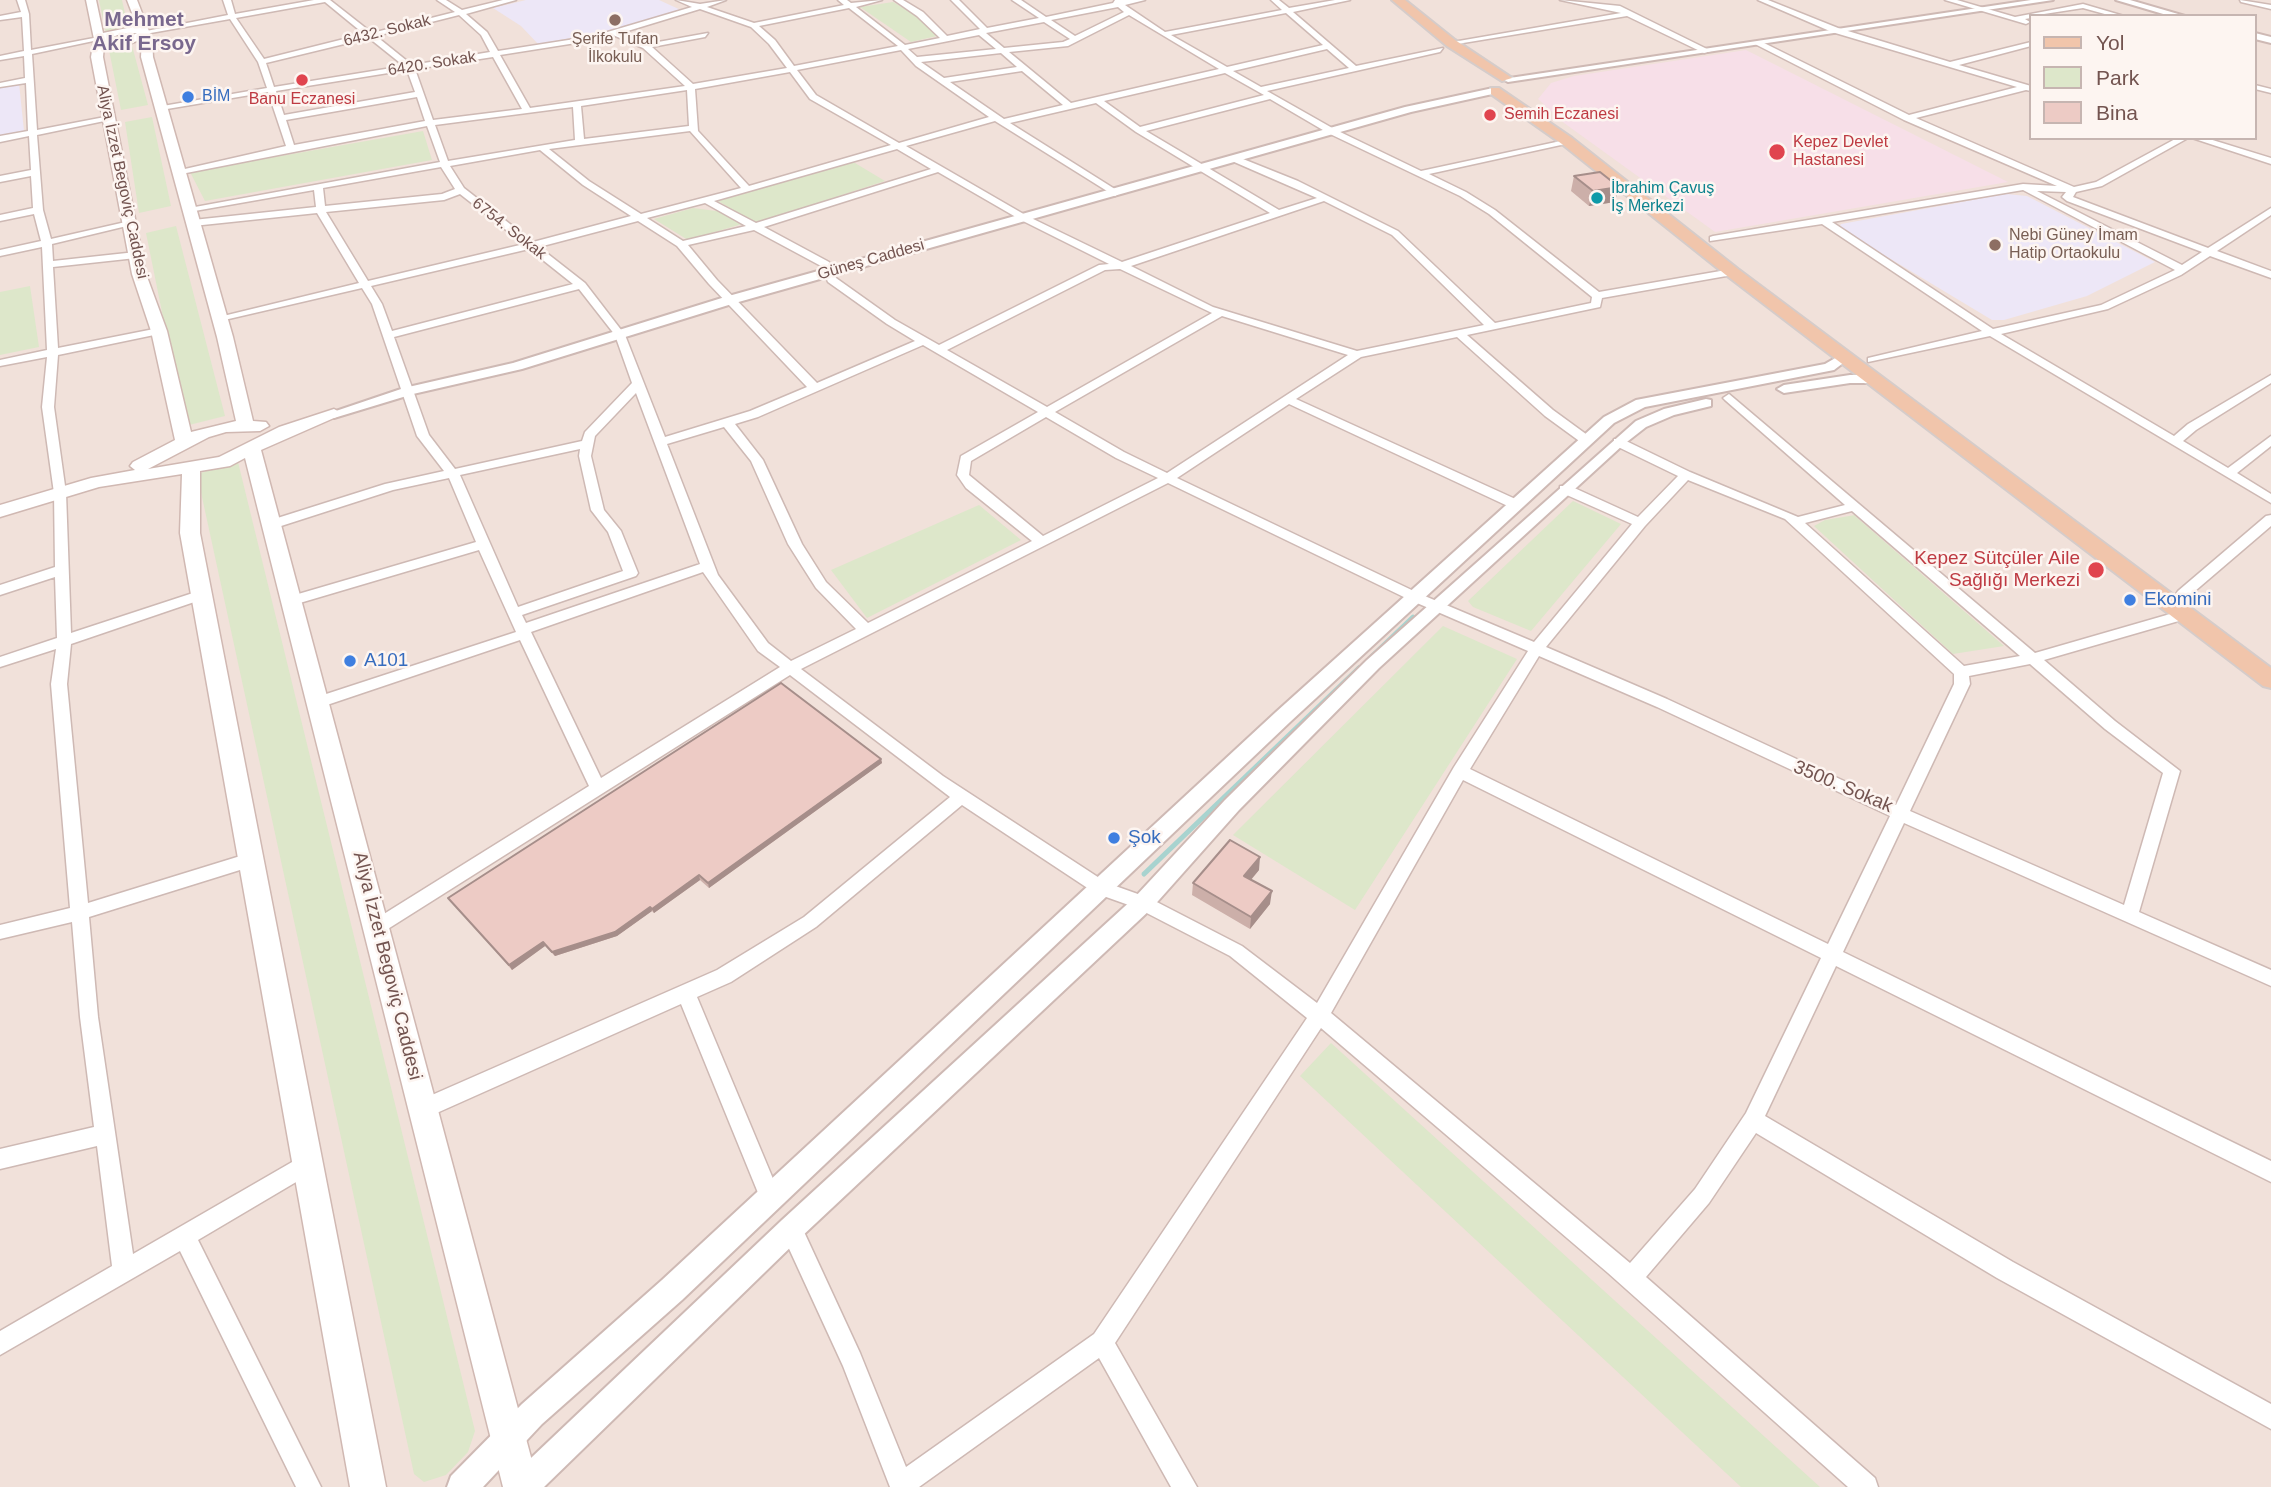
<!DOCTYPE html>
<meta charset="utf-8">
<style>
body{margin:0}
#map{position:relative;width:2271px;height:1487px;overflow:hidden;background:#faf0eb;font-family:Arial,sans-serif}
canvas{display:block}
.legend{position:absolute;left:2029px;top:14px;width:228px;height:126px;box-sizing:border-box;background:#fdf5f1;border:2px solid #c6b5b1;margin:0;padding:9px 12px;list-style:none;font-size:21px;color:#735450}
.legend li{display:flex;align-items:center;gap:14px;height:35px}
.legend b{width:35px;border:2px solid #c6b5b1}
</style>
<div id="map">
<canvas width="2271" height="1487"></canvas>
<ul class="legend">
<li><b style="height:9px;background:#f1c5ab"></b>Yol</li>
<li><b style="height:19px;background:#dde7ca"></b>Park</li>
<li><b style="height:19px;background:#edcbc5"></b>Bina</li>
</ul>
</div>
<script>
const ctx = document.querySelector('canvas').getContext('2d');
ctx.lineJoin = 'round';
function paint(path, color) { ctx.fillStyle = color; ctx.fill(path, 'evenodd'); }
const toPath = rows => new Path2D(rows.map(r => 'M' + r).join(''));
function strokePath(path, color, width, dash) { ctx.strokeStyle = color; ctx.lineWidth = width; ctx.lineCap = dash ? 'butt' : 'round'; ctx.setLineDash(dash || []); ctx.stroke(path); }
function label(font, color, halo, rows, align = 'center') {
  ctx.font = font + ' Arial,sans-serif'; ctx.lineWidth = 5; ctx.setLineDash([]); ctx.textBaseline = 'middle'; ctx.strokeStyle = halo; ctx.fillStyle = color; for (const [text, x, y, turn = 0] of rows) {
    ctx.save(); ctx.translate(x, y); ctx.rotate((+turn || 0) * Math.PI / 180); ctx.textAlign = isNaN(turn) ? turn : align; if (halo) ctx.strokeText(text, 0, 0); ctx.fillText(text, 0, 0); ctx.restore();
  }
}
paint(toPath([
 [0,0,2271,0,2271,1487,0,1487],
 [2031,16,2255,16,2255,138,2031,138]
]), '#f1e1da');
paint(toPath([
 [526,0,659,0,683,11,604,32,538,44,521,26,493,8],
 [19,83,24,131,0,135,0,86],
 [2006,194,2027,196,2155,262,2087,296,2004,320,1992,320,1839,228,1841,224]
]), '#ede7f7');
paint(toPath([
 [1746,50,2008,182,1715,232,1564,123,1538,99,1551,83,1574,76]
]), '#f7dfe8');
paint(toPath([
 [99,0,122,0,129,31,106,34],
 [893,2,914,14,937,36,911,42,860,7],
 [131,42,148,105,121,110,108,45],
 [152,117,171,206,139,213,125,122],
 [423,131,432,160,205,201,190,172],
 [847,163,855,163,885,181,762,221,754,222,718,201],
 [693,208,724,212,742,224,688,240,654,219],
 [176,226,225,416,185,426,146,233],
 [30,286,39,347,0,355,0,292],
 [238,462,475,1431,468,1452,446,1475,424,1482,414,1474,197,474],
 [1573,501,1621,524,1531,631,1473,607,1468,601],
 [979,505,1021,540,867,618,831,570],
 [1855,515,1855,516,2004,646,1953,654,1814,526,1825,520],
 [1443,626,1517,659,1355,910,1233,835],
 [1331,1043,1820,1487,1741,1487,1300,1076]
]), '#dde7ca');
strokePath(toPath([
 [1369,659,1413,617],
 [1357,670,1359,668]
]), '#a8d3cf', 4.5);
strokePath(toPath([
 [1144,874,1359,668]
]), '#a8d3cf', 5);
const minor = toPath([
 [17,0,25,0,29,14,31,50,99,37,103,39,32,54,37,130,110,116,114,119,37,135,43,210,51,239,130,221,135,224,52,244,53,261,136,252,141,255,136,258,53,267,58,348,159,328,164,331,159,334,58,355,54,407,66,493,71,633,196,592,201,590,208,595,206,598,71,644,67,684,88,903,250,853,256,855,259,860,256,865,89,917,98,1017,133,1254,299,1158,306,1155,313,1158,316,1165,313,1172,198,1240,321,1487,296,1487,180,1251,0,1355,0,1331,112,1266,97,1146,0,1169,0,1149,94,1127,80,1017,72,922,0,939,0,925,70,908,51,684,56,649,0,667,0,657,57,638,55,577,0,595,0,585,55,567,54,493,42,407,47,357,0,366,0,360,47,350,42,247,0,256,0,250,41,241,34,214,0,221,0,215,33,208,31,176,0,182,0,176,31,170,29,136,0,142,0,136,28,131,26,83,0,87,0,83,25,78,24,56,0,60,0,56,24,51,22,17,0,20,0,16,21,12,17,0],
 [223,0,231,0,235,14,314,0,330,0,372,33,455,12,437,0,446,0,462,10,503,0,516,0,466,14,487,32,498,51,594,36,692,7,676,0,700,4,726,0,707,7,754,23,844,5,838,0,847,0,851,3,882,0,856,7,905,45,940,38,917,16,894,0,903,0,923,12,947,36,980,29,951,0,959,0,987,28,1039,18,1012,0,1021,0,1046,17,1113,3,1115,0,1145,0,1125,5,1165,32,1282,10,1271,0,1279,0,1289,8,1335,0,1350,0,1293,12,1356,66,1443,48,1440,52,1267,91,1334,129,1421,171,1570,139,1570,143,1429,174,1466,192,1495,210,1599,292,1732,269,1737,272,1732,275,1602,298,1600,307,1467,335,1553,410,1590,437,1590,443,1582,443,1545,416,1457,337,1361,357,1296,399,1522,502,1522,508,1512,508,1289,404,1177,478,1420,594,1534,642,1632,524,1560,492,1560,486,1570,486,1638,517,1678,476,1614,445,1614,439,1622,439,1690,472,1798,517,1845,505,1725,400,1723,398,1729,394,2035,653,2184,610,2189,612,2191,615,2189,618,2044,660,2115,721,2180,771,2139,912,2271,970,2271,986,1904,823,1843,952,2271,1161,2271,1182,1836,966,1765,1116,2013,1262,2271,1404,2271,1429,1997,1278,1756,1133,1709,1203,1646,1277,1875,1478,1878,1487,1848,1487,1608,1273,1321,1028,1115,1343,1197,1487,1171,1487,1099,1358,919,1487,890,1487,843,1366,780,1229,783,1221,791,1218,799,1221,860,1353,906,1467,1094,1334,1307,1018,1230,956,1137,908,1095,893,962,805,816,927,731,982,697,997,781,1198,777,1205,770,1208,763,1205,681,1004,430,1116,423,1118,416,1116,413,1109,416,1102,717,970,804,917,950,797,790,675,383,932,377,934,371,932,368,927,371,922,589,786,520,640,324,706,319,707,311,702,314,698,516,632,479,550,293,605,286,600,288,597,476,542,449,478,393,490,278,527,268,527,268,521,385,484,444,471,417,436,372,304,362,288,220,321,215,318,359,283,317,213,193,226,188,223,193,220,316,207,314,190,189,212,184,209,440,162,427,126,176,175,176,171,286,146,268,92,161,110,157,107,267,88,258,62,230,19,145,34,141,32,228,15,223,0],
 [325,2,364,34,264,59,236,18,325,2],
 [1118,7,1124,12,1075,36,1051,20,1118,7],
 [849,8,898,46,794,66,775,40,759,26,849,8],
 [700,9,751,27,769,44,787,68,693,84,652,47,705,37,708,33,647,44,621,33,700,9],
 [1286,13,1323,45,1227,67,1171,35,1286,13],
 [459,15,481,35,490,52,412,65,376,36,459,15],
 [1129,15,1219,69,1071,103,1009,52,1068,46,1129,15],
 [1044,22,1070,39,1063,42,1004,48,986,33,1044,22],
 [613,35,643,48,685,86,530,108,500,55,595,40,613,35],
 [979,35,996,49,917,57,908,49,979,35],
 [369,38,404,66,274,87,266,63,369,38],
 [1327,49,1349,68,1261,87,1233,71,1327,49],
 [901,50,916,66,989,117,899,143,816,95,797,70,901,50],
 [1001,53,1017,67,944,78,921,62,1001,53],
 [493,57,522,109,433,120,415,69,493,57],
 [407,70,415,92,284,115,276,91,407,70],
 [1022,71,1063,105,1004,119,950,82,1022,71],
 [790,72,810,99,891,145,749,186,698,131,695,89,790,72],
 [1225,73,1264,95,1140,127,1104,101,1225,73],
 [687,90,689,126,584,139,581,106,687,90],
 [417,97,425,121,294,145,286,120,417,97],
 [1270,99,1328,133,1460,196,1489,214,1592,297,1591,303,1495,323,1398,231,1298,181,1238,157,1232,157,1232,161,1317,198,1279,210,1146,131,1270,99],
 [1096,103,1136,132,1270,213,1122,262,1027,216,906,146,995,121,1115,196,1120,193,1118,191,1010,123,1096,103],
 [573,107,575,140,448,161,435,125,573,107],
 [690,131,741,188,641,214,589,181,549,149,690,131],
 [897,149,931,169,756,223,714,201,897,149],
 [540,150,583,185,631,216,533,242,464,188,450,166,540,150],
 [441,167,455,189,442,194,325,206,323,188,441,167],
 [938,172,1021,220,1109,264,1099,265,939,345,895,320,836,278,829,262,764,227,938,172],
 [460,194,524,244,368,281,326,212,444,200,460,194],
 [1324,201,1392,235,1484,325,1357,351,1213,307,1131,266,1324,201],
 [705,203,746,226,683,241,647,218,705,203],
 [638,221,677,246,709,284,807,387,750,411,665,437,625,335,585,283,539,247,638,221],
 [754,230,821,266,828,282,887,324,915,341,817,383,717,280,688,245,754,230],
 [529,249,573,284,392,331,382,304,371,286,529,249],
 [1120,269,1212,313,1047,407,947,350,1105,270,1120,269],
 [579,289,615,335,632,383,585,432,582,441,455,469,429,435,394,337,579,289],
 [1222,316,1348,355,1167,473,1124,452,1055,412,1222,316],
 [923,345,1038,412,961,456,957,475,966,488,1032,541,868,623,826,582,802,544,763,460,735,424,758,417,923,345],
 [636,393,700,564,526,623,522,615,636,576,638,573,621,531,604,510,591,456,595,436,636,393],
 [1046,417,1116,458,1158,478,1043,536,969,475,971,461,1046,417],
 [724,427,751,461,788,544,816,588,856,629,791,661,768,643,718,575,667,444,724,427],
 [580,449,579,456,591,510,608,532,623,571,518,607,460,475,580,449],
 [1688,480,1785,519,1954,674,1954,684,1896,805,1667,699,1546,647,1645,526,1688,480],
 [1168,483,1410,600,1528,651,1454,767,1317,1003,1242,946,1149,898,1107,883,943,776,801,669,1168,483],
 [1852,511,2020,656,1964,666,1805,523,1852,511],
 [703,572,758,651,780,667,601,778,531,632,703,572],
 [1539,656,1657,707,1890,816,1828,944,1470,769,1539,656],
 [2030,664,2105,729,2163,773,2124,905,1910,811,1970,684,1969,676,2030,664],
 [1463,780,1821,958,1746,1113,1695,1189,1630,1263,1331,1013,1463,780],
 [1560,0,1620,6,1711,51,1704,53,1627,16,1451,45,1447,43,1621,13,1560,0],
 [1758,0,1768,0,1838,28,1950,62,2031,42,2031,46,1959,65,2031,86,2031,91,2026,90,1916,118,2074,187,2096,182,2177,138,2188,138,2102,186,2076,192,2073,197,2208,248,2271,208,2271,215,2217,251,2271,271,2271,278,2210,256,2181,275,2108,309,2001,334,2174,436,2188,424,2271,375,2271,383,2196,430,2183,441,2228,468,2271,436,2271,446,2237,473,2271,494,2271,503,1990,336,1868,362,1868,358,1982,331,1822,224,1710,241,1710,237,1713,236,2023,184,2057,186,1904,120,1753,43,1760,41,1909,115,2017,87,1832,32,1758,0],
 [2023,190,2175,270,2101,305,1993,329,1832,222,2023,190],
 [2037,191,2066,192,2062,197,2067,201,2202,252,2182,265,2037,191],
 [1945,0,1957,0,2015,17,2083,4,2124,16,2112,16,2083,8,2031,16,2031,18,2025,19,2030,22,2026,24,1945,0],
 [2240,0,2271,5,2271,9,2241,2,2240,0],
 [2255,85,2271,89,2271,93,2255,89,2255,85],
 [2192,138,2206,138,2271,158,2271,164,2192,138],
 [2271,515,2271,526,2188,597,2178,597,2176,594,2178,591,2266,516,2271,515]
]);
const tertiary = toPath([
 [2031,0,2053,0,1508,82,1503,79,2031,0],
 [2116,0,2130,0,2185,16,2170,16,2116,0],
 [2255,33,2271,37,2271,43,2255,39,2255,33],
 [1493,88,1497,93,1411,112,735,303,522,369,413,394,334,418,327,414,404,388,513,363,725,297,1405,107,1493,88],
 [1844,353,1851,357,1834,370,1645,407,1614,423,1290,722,682,1300,542,1424,483,1487,447,1487,451,1476,522,1404,662,1280,1276,712,1604,417,1636,400,1825,364,1844,353],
 [1850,375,1873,375,1880,379,1873,383,1850,383,1784,393,1777,389,1784,385,1850,375],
 [1706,399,1711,400,1711,406,1674,415,1646,427,1623,445,1379,668,1239,810,1151,909,800,1238,544,1487,508,1487,512,1476,782,1220,1135,897,1225,800,1367,660,1636,421,1664,409,1706,399]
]);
const secondary = toPath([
 [86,0,96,0,103,33,137,26,127,0,137,0,152,39,153,57,233,337,253,421,266,422,269,426,260,431,226,432,209,437,148,469,219,457,279,427,334,409,343,414,261,450,539,1487,503,1487,245,458,230,466,200,471,200,533,386,1487,350,1487,180,533,182,474,99,487,0,517,0,505,91,478,135,470,130,466,133,462,175,440,151,331,132,274,91,57,94,39,86,0],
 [137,33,127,38,108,39,120,34,137,33],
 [142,39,141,57,217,337,236,421,191,432,167,331,146,274,103,57,104,45,129,44,142,39]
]);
const primary = toPath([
 [1392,0,1405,0,1455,40,1512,78,1502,81,1447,46,1392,0],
 [1491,88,1499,88,1572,138,1738,269,2271,668,2271,688,2263,686,1726,275,1562,144,1491,94,1491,88]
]);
strokePath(minor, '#ceb9b4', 3);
strokePath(tertiary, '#ceb9b4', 4);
strokePath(secondary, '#d0b8b2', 3);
strokePath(primary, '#d5ccca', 4);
paint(minor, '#fff');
paint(tertiary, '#fff');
paint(secondary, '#fff');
paint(primary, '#f1c5ab');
paint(toPath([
 [1574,176,1615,202,1589,206,1571,191],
 [881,759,882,763,709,888,700,880,654,913,652,911,617,936,555,956,545,946,512,970,448,898],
 [1259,870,1251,880,1270,904,1250,929,1192,895,1193,883]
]), '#ccafa9');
paint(toPath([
 [1619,187,1615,202,1589,206,1593,191],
 [881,759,882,763,709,888,708,883],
 [1260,857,1259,870,1243,889,1244,876],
 [699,875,700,880,654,913,652,909],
 [1272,891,1270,904,1250,929,1251,917],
 [650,907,652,911,617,936,555,956,552,952],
 [543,942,545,946,512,970,509,965]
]), '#a68e8a');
const building = toPath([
 [1600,172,1619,187,1593,191,1574,176,1600,172],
 [781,683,881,759,708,883,699,875,652,909,650,907,615,932,552,952,543,942,509,965,448,898,781,683],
 [1230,840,1260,857,1244,876,1272,891,1251,917,1193,883,1230,840]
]);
paint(building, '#edcbc5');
strokePath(building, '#a68e8a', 2);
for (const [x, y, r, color] of [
 [615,20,7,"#8d6e63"],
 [302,80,7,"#e0444e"],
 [188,97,7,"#3f7fe0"],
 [1490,115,7,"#e0444e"],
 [1777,152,9,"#e0444e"],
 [1597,198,7,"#0f9aa8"],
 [1995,245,7,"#8d6e63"],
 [2096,570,9,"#e0444e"],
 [2130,600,7,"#3f7fe0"],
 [350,661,7,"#3f7fe0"],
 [1114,838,7,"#3f7fe0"]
]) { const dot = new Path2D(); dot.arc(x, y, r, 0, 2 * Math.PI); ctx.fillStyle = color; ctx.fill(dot); strokePath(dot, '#fdf5f1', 2.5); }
label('16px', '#735450', '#fdf5f1', [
 ["6432. Sokak",387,31,-14],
 ["6420. Sokak",432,64,-9],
 ["Aliya İzzet Begoviç Caddesi",122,182,78],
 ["6754. Sokak",509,229,38],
 ["Güneş Caddesi",871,260,-16]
]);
label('16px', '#785e54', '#fdf5f1', [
 ["Şerife Tufan",615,40],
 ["İlkokulu",615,58],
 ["Nebi Güney İmam",2009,236,"left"],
 ["Hatip Ortaokulu",2009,254,"left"]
]);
label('16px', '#366cbe', '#fdf5f1', [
 ["BİM",202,97]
], 'left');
label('16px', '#be3a42', '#fdf5f1', [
 ["Banu Eczanesi",302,100,"center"],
 ["Semih Eczanesi",1504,115],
 ["Kepez Devlet",1793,143],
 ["Hastanesi",1793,161]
], 'left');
label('16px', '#0d838f', '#fdf5f1', [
 ["İbrahim Çavuş",1611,189],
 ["İş Merkezi",1611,207]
], 'left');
label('19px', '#be3a42', '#fdf5f1', [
 ["Kepez Sütçüler Aile",2080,559],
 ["Sağlığı Merkezi",2080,581]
], 'right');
label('19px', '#366cbe', '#fdf5f1', [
 ["Ekomini",2144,600],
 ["A101",364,661],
 ["Şok",1128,838]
], 'left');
label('19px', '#735450', '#fdf5f1', [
 ["3500. Sokak",1843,787,23],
 ["Aliya İzzet Begoviç Caddesi",387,966,76]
]);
label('bold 21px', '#79688e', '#fdf5f1', [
 ["Mehmet",144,20],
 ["Akif Ersoy",144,44]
]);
</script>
